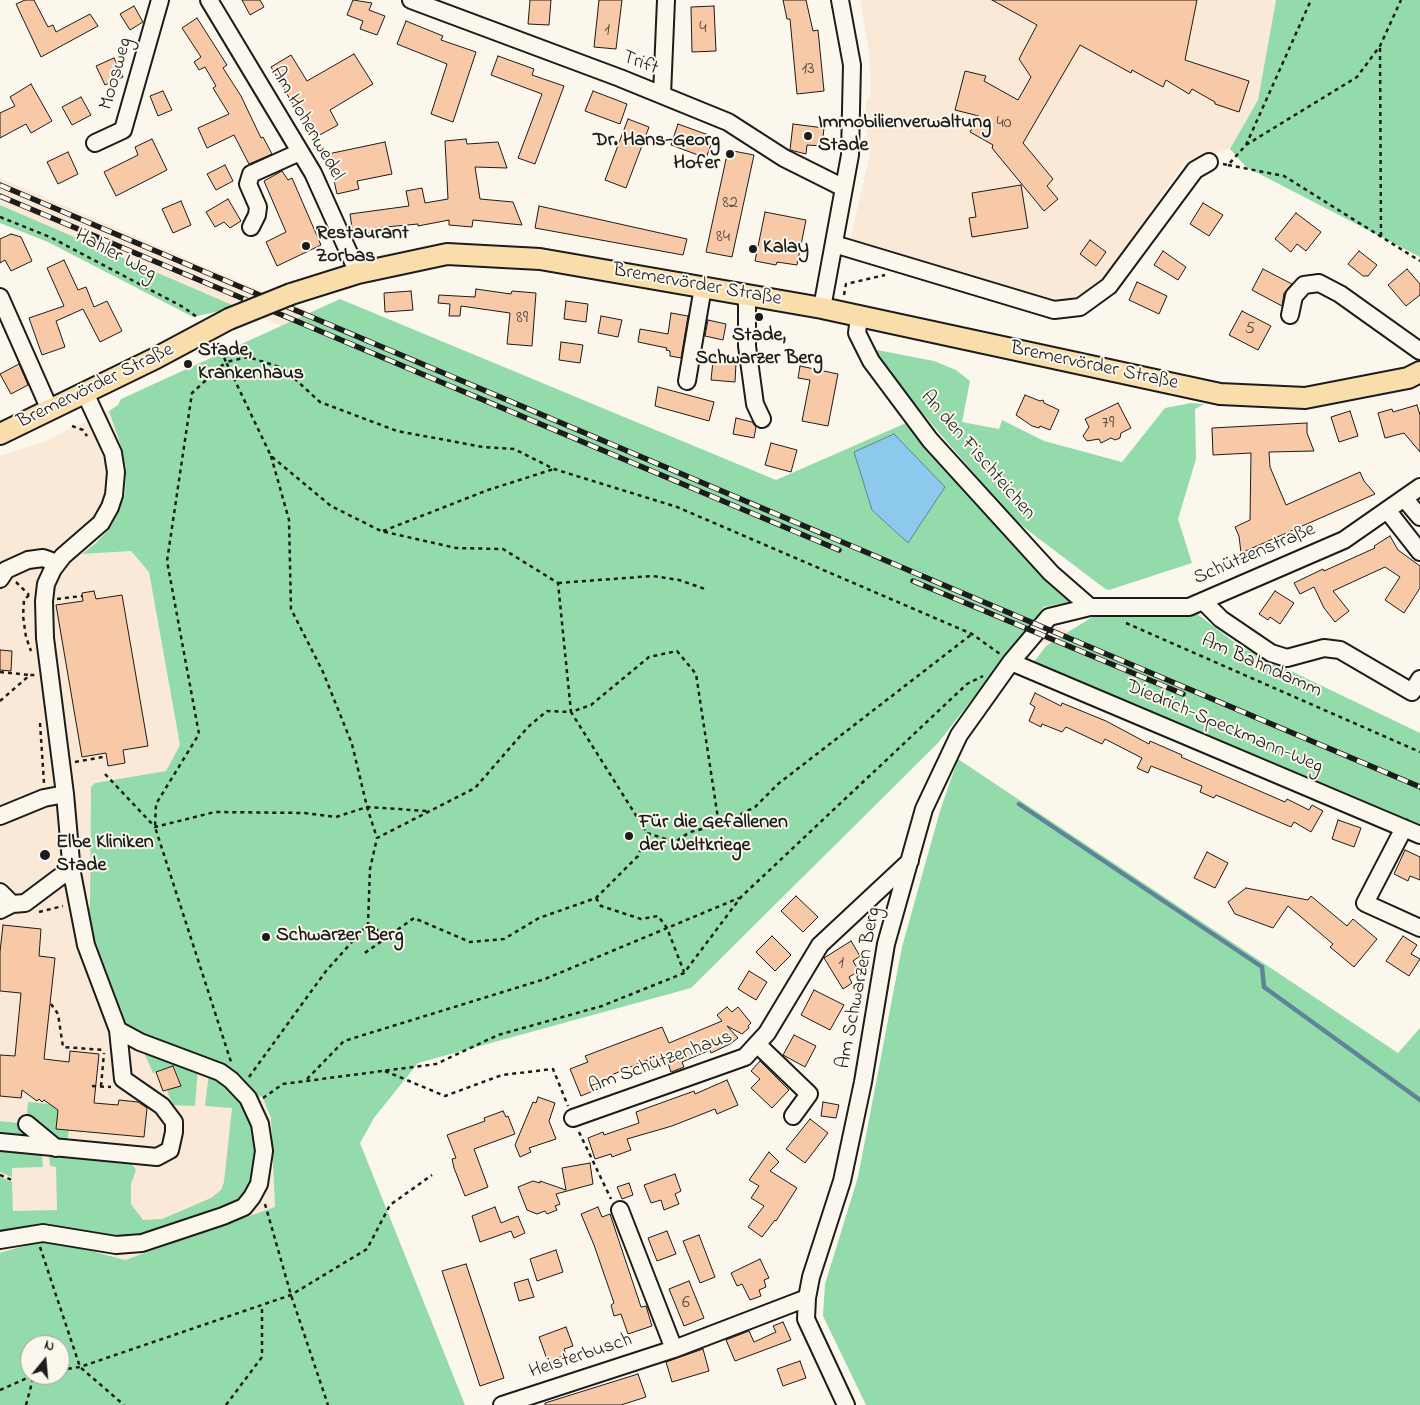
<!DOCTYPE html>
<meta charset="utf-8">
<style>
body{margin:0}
#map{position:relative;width:1420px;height:1405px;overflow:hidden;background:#fbf7ec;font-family:"Indie Flower",sans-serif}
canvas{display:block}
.north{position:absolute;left:20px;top:1335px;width:50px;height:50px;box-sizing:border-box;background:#fbf7ec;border:1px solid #a29f99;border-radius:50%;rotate:17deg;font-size:14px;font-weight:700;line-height:20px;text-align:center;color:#1c1c1c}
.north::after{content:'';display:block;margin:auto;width:18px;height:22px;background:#1c1c1c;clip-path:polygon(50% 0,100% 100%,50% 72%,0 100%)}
</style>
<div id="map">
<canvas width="1420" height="1405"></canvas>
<div class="north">N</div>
</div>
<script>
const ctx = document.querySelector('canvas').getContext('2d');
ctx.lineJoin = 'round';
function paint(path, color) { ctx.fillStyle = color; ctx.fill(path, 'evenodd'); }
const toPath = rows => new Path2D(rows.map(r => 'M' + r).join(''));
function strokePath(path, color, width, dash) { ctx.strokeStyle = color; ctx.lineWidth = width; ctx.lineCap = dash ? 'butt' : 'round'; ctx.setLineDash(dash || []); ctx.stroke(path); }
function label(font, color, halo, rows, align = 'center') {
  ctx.font = font + ' "Indie Flower",sans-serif'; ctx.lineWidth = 4; ctx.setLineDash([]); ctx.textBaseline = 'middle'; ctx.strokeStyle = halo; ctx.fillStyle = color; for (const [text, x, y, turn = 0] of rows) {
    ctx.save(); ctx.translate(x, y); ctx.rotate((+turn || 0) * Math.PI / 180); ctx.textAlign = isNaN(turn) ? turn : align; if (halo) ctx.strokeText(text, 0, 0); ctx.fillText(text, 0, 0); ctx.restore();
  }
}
paint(toPath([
 [860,0,1276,0,1258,100,1230,149,1185,161,1103,284,1076,301,1054,301,850,240,870,154,865,119,866,101,871,96,869,51],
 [0,178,681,472,913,569,1100,643,1091,662,904,590,673,494,0,205],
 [109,411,121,446,126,468,125,493,117,515,108,530,83,554,131,551,149,572,180,745,166,771,95,783,91,787,90,907,86,908,94,938,127,1025,262,1096,271,1118,275,1207,125,1260,47,1239,0,1253,0,456,43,442]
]), '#fae9d7');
paint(toPath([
 [1276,0,1420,0,1420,257,1246,167,1230,149,1258,100],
 [0,205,237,307,193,317,48,242,0,223],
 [340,299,776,480,906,423,922,445,995,525,1072,601,1044,607,938,743,691,988,418,1063,374,1118,360,1143,465,1405,0,1405,0,1253,47,1239,125,1260,275,1207,271,1118,262,1096,253,1098,136,1035,127,1025,94,938,86,907,90,907,91,787,95,783,166,771,180,745,149,572,131,551,82,554,96,543,108,530,117,515,125,493,126,468,121,446,109,411,118,405,121,399],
 [30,1345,60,1345,60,1375,30,1375],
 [872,349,934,361,956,370,970,381,962,422,999,429,1002,420,1044,441,1122,462,1165,408,1191,403,1204,404,1195,409,1196,459,1178,519,1192,563,1109,590,1104,588,1013,519,872,354],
 [1196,613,1239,646,1420,733,1420,832,1030,667,1046,646,1097,614],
 [958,759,1398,1053,1420,1028,1420,1405,866,1405,823,1316,825,1284,858,1177,902,947,940,811],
 [142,1048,198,1068,195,1106,173,1105,167,1091,181,1085,174,1066,153,1073],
 [209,1072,220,1076,250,1108,260,1150,250,1189,239,1202,142,1238,95,1237,49,1224,0,1235,0,1177,12,1182,13,1211,57,1210,56,1167,50,1166,49,1156,54,1152,128,1158,136,1170,131,1184,131,1204,143,1220,162,1219,211,1198,221,1190,224,1182,232,1108,205,1106],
 [28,1102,59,1105,69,1130,67,1142,0,1136,0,1121,26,1124],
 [0,1147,35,1150,42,1156,43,1167,12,1168,12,1177,0,1172]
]), '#93dbaa');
const water = toPath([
 [894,434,945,487,908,543,872,510,854,452,894,434]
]);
paint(water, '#8cc9ec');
strokePath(water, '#5f8499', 1);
strokePath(toPath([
 [1019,804,1262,967,1264,987,1420,1100]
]), '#5f8499', 4.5);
const building = toPath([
 [25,0,34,0,48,27,53,25,56,32,90,14,98,26,41,57,16,4,25,0],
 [242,0,260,0,264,7,250,15,242,0],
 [353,0,372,3,369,10,385,16,377,35,360,29,363,21,347,15,353,0],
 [530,0,551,0,549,25,528,24,530,0],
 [599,0,622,0,616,49,594,47,599,0],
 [783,0,806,0,813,31,818,30,824,91,797,94,790,19,787,19,783,0],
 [992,0,1197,0,1185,60,1249,81,1239,112,1215,104,1215,102,1192,89,1189,94,1166,80,1163,87,1132,70,1131,73,1080,45,1023,143,1053,179,1047,186,1058,199,1044,211,992,148,993,145,970,132,979,116,955,110,965,71,986,76,984,81,1018,100,1031,77,1019,59,1037,25,992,0],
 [134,6,143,22,130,30,120,14,134,6],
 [714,6,716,51,692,52,691,7,714,6],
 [197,18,227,65,223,68,241,96,261,138,263,137,272,154,249,164,234,135,207,148,198,128,229,114,213,88,216,86,205,67,199,70,194,62,201,57,182,28,197,18],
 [406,21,443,36,441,40,476,52,453,122,431,114,447,64,397,44,406,21],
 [354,54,373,84,330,110,338,125,316,137,302,109,297,111,271,67,291,55,307,81,354,54],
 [498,56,534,69,532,75,564,86,535,164,518,158,542,94,491,75,498,56],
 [114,58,123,77,105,85,96,66,114,58],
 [31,84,52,121,31,133,26,124,0,138,0,113,15,106,10,97,31,84],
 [163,91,172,110,158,116,150,96,163,91],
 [593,91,627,104,620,124,585,111,593,91],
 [81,97,91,115,72,125,62,107,81,97],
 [628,119,649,127,626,188,605,180,628,119],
 [678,124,714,137,706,158,671,145,678,124],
 [793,124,824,128,822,146,807,145,806,154,790,150,793,124],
 [152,139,167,170,116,196,104,172,138,155,135,147,152,139],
 [466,139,467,144,498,142,507,168,475,167,480,199,513,202,522,225,473,220,472,227,449,225,449,220,418,226,418,224,375,228,376,232,353,235,350,214,409,206,406,191,422,188,425,203,448,199,445,141,466,139],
 [385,142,392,174,357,181,359,189,337,194,328,154,385,142],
 [728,150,754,155,732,257,706,252,728,150],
 [68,152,78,174,58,184,47,162,68,152],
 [225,165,233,181,216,190,207,174,225,165],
 [282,171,288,180,292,178,321,245,277,266,266,242,286,232,264,181,282,171],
 [1021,185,1028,228,972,237,969,218,976,217,972,193,1021,185],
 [228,199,241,221,230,228,224,222,215,227,206,212,228,199],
 [181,201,191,225,173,233,162,209,181,201],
 [1203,203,1223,215,1209,236,1190,224,1203,203],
 [539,206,687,239,683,255,535,228,539,206],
 [765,212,806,220,797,265,777,262,776,265,755,261,765,212],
 [1296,213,1321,232,1306,251,1297,244,1291,252,1275,239,1296,213],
 [11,234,21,237,32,261,11,271,5,260,0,263,0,239,11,234],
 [1090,240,1106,252,1096,266,1080,254,1090,240],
 [1163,251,1186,267,1178,280,1154,265,1163,251],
 [1359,251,1377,265,1368,276,1363,276,1348,264,1359,251],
 [64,260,78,290,86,287,94,307,107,301,122,331,100,342,83,309,56,321,65,347,42,355,29,318,64,306,47,268,64,260],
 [1263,269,1292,284,1284,293,1282,306,1252,290,1263,269],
 [1407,269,1420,284,1420,295,1406,306,1388,285,1407,269],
 [1137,282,1167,296,1159,314,1129,300,1137,282],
 [476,289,511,294,512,291,536,293,532,346,507,344,510,313,461,306,460,316,449,316,450,304,438,303,439,295,475,297,476,289],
 [411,291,413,310,385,312,384,293,411,291],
 [566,301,588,304,586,322,564,319,566,301],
 [1242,311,1271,326,1258,350,1229,335,1242,311],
 [671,313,688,316,681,358,670,356,670,351,666,350,667,348,638,342,640,329,668,334,671,313],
 [601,316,622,320,618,337,598,333,601,316],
 [708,320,726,324,723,340,705,336,708,320],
 [561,342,583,345,580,363,559,360,561,342],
 [713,361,736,363,735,382,711,380,713,361],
 [19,364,28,385,11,394,0,374,19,364],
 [800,366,838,374,828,426,802,421,810,380,798,378,800,366],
 [658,387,714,402,709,421,655,406,658,387],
 [1025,395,1040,401,1043,400,1044,403,1059,410,1050,430,1040,426,1039,428,1032,426,1016,415,1025,395],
 [1118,403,1131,428,1121,433,1120,438,1115,440,1111,438,1101,443,1099,439,1087,441,1083,436,1089,427,1085,419,1118,403],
 [1417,405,1420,415,1420,452,1404,433,1385,438,1378,413,1392,409,1393,412,1417,405],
 [1350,411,1358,436,1339,442,1331,417,1350,411],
 [736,418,752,422,756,427,754,438,733,434,736,418],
 [1307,423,1307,433,1314,451,1269,452,1270,467,1286,505,1360,472,1364,481,1375,494,1241,553,1239,536,1235,527,1250,520,1251,453,1213,455,1212,428,1307,423],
 [771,443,797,450,791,472,765,465,771,443],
 [1390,536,1398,550,1420,566,1420,588,1404,613,1385,600,1400,577,1385,567,1333,591,1349,611,1335,622,1324,608,1314,587,1300,594,1294,583,1323,569,1324,571,1375,548,1374,546,1390,536],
 [94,591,96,599,122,595,148,746,123,750,125,763,108,766,106,753,82,757,56,605,83,601,82,593,94,591],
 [1275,591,1294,603,1280,624,1270,617,1268,620,1259,614,1275,591],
 [0,650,12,651,11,671,0,670,0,650],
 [1035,693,1061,706,1062,703,1106,721,1149,744,1150,741,1182,755,1181,757,1285,802,1287,799,1309,810,1312,805,1323,811,1311,832,1294,822,1291,827,1216,795,1214,798,1200,792,1202,786,1151,766,1148,773,1137,768,1142,758,1105,739,1102,744,1066,727,1062,732,1042,724,1041,727,1029,721,1035,707,1030,704,1035,693],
 [1338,820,1361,828,1354,847,1332,839,1338,820],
 [1405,850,1420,857,1420,880,1410,876,1408,881,1394,874,1405,850],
 [1207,852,1228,863,1215,888,1194,878,1207,852],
 [1246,888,1308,900,1311,896,1347,926,1353,919,1377,939,1354,967,1330,947,1333,944,1288,906,1273,928,1235,914,1228,902,1246,888],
 [796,896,818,917,803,932,781,911,796,896],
 [3,925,41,929,39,956,55,958,44,1059,69,1062,70,1051,99,1054,94,1103,118,1105,119,1100,138,1102,147,1108,144,1137,56,1129,58,1110,44,1100,42,1102,39,1099,37,1101,22,1090,21,1098,0,1096,0,1055,15,1056,21,993,0,991,0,952,3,925],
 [772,936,791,955,775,971,756,952,772,936],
 [1403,936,1417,945,1411,954,1420,959,1409,976,1386,961,1403,936],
 [851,941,860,956,853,961,859,971,849,977,852,983,843,989,824,958,851,941],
 [749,971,767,982,756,1000,738,989,749,971],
 [814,990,844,1005,830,1030,801,1015,814,990],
 [727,1007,732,1012,738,1007,751,1023,748,1026,749,1028,742,1034,727,1026,738,1038,730,1044,711,1053,710,1050,682,1062,684,1067,671,1072,668,1063,651,1070,647,1060,602,1079,605,1086,581,1096,570,1069,588,1062,585,1056,662,1027,669,1043,722,1021,717,1015,727,1007],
 [794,1035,816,1046,805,1067,783,1055,794,1035],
 [760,1061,789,1090,772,1108,751,1088,760,1079,751,1071,760,1061],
 [173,1066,181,1086,163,1091,156,1072,173,1066],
 [727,1080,738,1105,717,1114,715,1109,672,1126,627,1139,631,1150,612,1157,611,1154,595,1159,588,1138,603,1132,604,1135,639,1123,636,1112,694,1091,695,1094,727,1080],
 [538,1097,555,1103,549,1121,556,1139,529,1148,531,1152,520,1157,515,1145,533,1102,536,1103,538,1097],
 [823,1102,839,1105,836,1118,821,1116,823,1102],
 [503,1111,506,1117,508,1116,515,1134,474,1149,488,1187,465,1196,454,1168,452,1159,456,1158,447,1135,485,1121,484,1118,503,1111],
 [810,1119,828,1133,805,1163,786,1149,810,1119],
 [769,1152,779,1162,770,1171,797,1188,776,1221,775,1220,762,1237,748,1227,764,1206,751,1198,759,1186,749,1180,769,1152],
 [590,1163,593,1184,556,1194,560,1204,555,1206,557,1210,547,1214,545,1211,537,1214,527,1210,518,1187,533,1181,540,1183,540,1181,566,1190,562,1168,590,1163],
 [675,1174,681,1191,675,1194,679,1204,664,1210,661,1200,651,1203,644,1185,675,1174],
 [629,1183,633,1195,622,1199,617,1187,629,1183],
 [495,1207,501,1223,518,1216,525,1233,514,1238,511,1231,480,1242,472,1216,495,1207],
 [598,1207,602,1217,610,1214,641,1307,646,1306,652,1326,628,1334,621,1314,614,1316,611,1305,614,1303,594,1245,581,1214,598,1207],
 [667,1231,676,1254,657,1261,648,1238,667,1231],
 [699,1235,715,1277,700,1283,683,1241,699,1235],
 [556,1250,563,1272,537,1281,530,1259,556,1250],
 [760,1259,769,1278,764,1280,766,1287,759,1290,761,1296,750,1300,742,1284,737,1286,731,1273,760,1259],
 [466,1264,504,1378,480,1386,442,1271,466,1264],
 [528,1279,534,1297,519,1301,514,1283,528,1279],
 [689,1281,704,1318,684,1326,669,1289,689,1281],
 [783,1322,791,1340,735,1361,726,1340,749,1331,754,1342,776,1332,773,1326,783,1322],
 [566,1327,573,1346,564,1349,566,1355,548,1362,539,1337,566,1327],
 [703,1349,709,1371,672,1382,666,1362,703,1349],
 [800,1361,806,1378,783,1386,777,1369,800,1361],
 [638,1374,646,1397,621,1405,545,1405,545,1403,638,1374]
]);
paint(building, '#f8c9a7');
strokePath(building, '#1c1c1c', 1);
const minor = toPath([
 [209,0,313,173,358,273],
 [411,0,620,78,728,122,784,158,844,188],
 [662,95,666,0],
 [95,143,123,130,160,0],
 [251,227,257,215,258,207,248,184,251,174,300,152],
 [834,244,1054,310,1080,307,1109,286,1195,170,1209,162],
 [747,295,747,346,755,404,762,419],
 [0,297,50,410],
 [822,308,850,155,852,65,840,0],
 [1290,315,1294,296,1304,285,1319,283,1340,294,1420,351],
 [859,317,857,333,871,361,930,440,1051,573,1090,607],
 [687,381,703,287],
 [1404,498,1420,517],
 [1387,510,1420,552],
 [0,579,6,570,28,560,43,558,57,563],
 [1203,601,1221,619,1271,653,1287,658,1324,648,1340,650,1412,692,1420,679],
 [1011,662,1420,835],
 [0,816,44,798,65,794],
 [1404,828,1365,903,1420,928],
 [0,892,12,904],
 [0,910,12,904,25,903,61,876,72,873],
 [757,1044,809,1094,793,1116],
 [573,1118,745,1057,767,1033,820,945,910,861],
 [27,1124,56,1148],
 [0,1142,157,1157,170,1150,174,1132,174,1122,162,1106,123,1079,118,1030,86,945,72,873,65,794,45,638,44,601,46,584,53,569,63,556,101,523,110,507,114,495,116,472,113,453,85,393],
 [620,1210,674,1349],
 [0,1240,43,1233,116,1245,142,1243,223,1216,244,1207,252,1197,259,1184,264,1151,260,1124,248,1098,231,1080,220,1072,140,1042,118,1030],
 [502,1405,674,1349,807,1298],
 [846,1405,806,1319,807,1298,811,1277,842,1181,863,1082,886,944,924,809,959,735,1011,662,1049,617,1090,607,1189,607,1344,540,1420,487]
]);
const major = toPath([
 [291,294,358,273,447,254,540,259,822,308,1220,394,1305,398,1408,378,1420,372],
 [0,434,156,358,229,319]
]);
strokePath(minor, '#1c1c1c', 20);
strokePath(major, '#1c1c1c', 24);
strokePath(toPath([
 [1380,48,1381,236],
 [1246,145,1311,0],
 [1223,164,1228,165,1246,145,1357,77,1380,46,1401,0],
 [1228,165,1284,176,1420,261],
 [0,217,50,237,183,307,197,317],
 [844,295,846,284,885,275],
 [218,343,226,362,192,393,167,561,199,734,156,804,155,827,231,1062],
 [72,426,83,430,87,436],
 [271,456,289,520,291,609,323,672,352,744,367,807,377,838],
 [383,531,488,490,554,469],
 [16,582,29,595],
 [558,583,653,576,679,580,705,589],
 [29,595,24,600,23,616,26,637,31,651],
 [57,599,82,596],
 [1126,623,1420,752],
 [0,672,30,675],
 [0,701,30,675,36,675],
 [40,723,44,783],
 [75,762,103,757],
 [105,774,155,827,215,812,305,813,336,817,367,807,427,811],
 [719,825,755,807,778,784,972,634],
 [647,833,675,842,690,832,719,825,696,674,677,651,649,657,591,705,571,712,558,583,503,549,456,548,381,531,331,506,271,456,226,362,248,357,283,368,320,402,397,431,483,447,514,449,554,469,677,507,972,634,1000,654],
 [596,898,601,906,641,919,658,916,667,928,684,972],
 [39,912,63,906],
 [368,924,389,937],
 [51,1004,58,1014,63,1047,104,1050],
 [385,1071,445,1096,502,1075,553,1069,568,1106],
 [249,1077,326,971,368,924,370,869,377,838,475,788,528,727,547,711,571,712,647,833,638,856,596,898,539,918,504,939,470,942,414,918,362,955],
 [307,1079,344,1041,545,979,739,898],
 [92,1086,111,1087],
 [101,1086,104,1053],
 [263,1098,283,1084,436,1064,498,1035,602,1006,684,973,741,897,967,684,983,676],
 [579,1132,611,1199],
 [0,1175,12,1180],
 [265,1204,291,1295,328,1405],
 [40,1247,80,1367,124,1405],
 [60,1370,80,1367,291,1295,367,1249,390,1205,432,1175],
 [0,1390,34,1375],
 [26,1405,34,1375],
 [226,1405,262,1357,262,1305]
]), '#1c1c1c', 2.5, [4, 4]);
strokePath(minor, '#fbf7ec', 16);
strokePath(major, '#f9deab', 20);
const rail = toPath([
 [0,185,1420,787],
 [0,196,839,550],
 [913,581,1183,694]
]);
strokePath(rail, '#1c1c1c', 5.5);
strokePath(rail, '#fbf7ec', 4, [11]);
const majorBridge = toPath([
 [229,319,291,294]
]);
strokePath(majorBridge, '#1c1c1c', 24, []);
strokePath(majorBridge, '#f9deab', 20);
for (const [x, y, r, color] of [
 [808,136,5,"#1c1c1c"],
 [730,154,5,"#1c1c1c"],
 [306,246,5,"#1c1c1c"],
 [753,249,5,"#1c1c1c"],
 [759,317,5,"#1c1c1c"],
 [188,364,5,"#1c1c1c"],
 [629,836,5,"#1c1c1c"],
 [45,855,6,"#1c1c1c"],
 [266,937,5,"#1c1c1c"]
]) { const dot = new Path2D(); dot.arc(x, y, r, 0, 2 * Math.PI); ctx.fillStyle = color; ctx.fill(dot); strokePath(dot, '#fbf7ec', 2); }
label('18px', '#53473f', null, [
 ["4",703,29],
 ["1",607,31],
 ["13",808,70],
 ["40",1004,124],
 ["82",730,204],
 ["84",723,238],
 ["89",522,319],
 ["5",1250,330],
 ["79",1108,424],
 ["1",841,964],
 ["6",686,1304]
]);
label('20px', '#1c1c1c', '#fbf7ec', [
 ["Trift",640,64,21],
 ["Moosweg",117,74,-74],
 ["Am Hohenwedel",306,124,60],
 ["Hahler Weg",115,256,28],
 ["Bremervörder Straße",697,286,10],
 ["Bremervörder Straße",1094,367,12],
 ["Bremervörder Straße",96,387,-26],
 ["An den Fischteichen",977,456,49],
 ["Schützenstraße",1255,555,-23],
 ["Am Bahndamm",1261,667,24],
 ["Diedrich-Speckmann-Weg",1224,728,23],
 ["Am Schwarzen Berg",860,988,-79],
 ["Am Schützenhaus",661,1063,-20],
 ["Heisterbusch",581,1357,-18]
]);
label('bold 20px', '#1c1c1c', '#fbf7ec', [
 ["Immobilienverwaltung",818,124],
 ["Stade",818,147],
 ["Dr. Hans-Georg",720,142,"right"],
 ["Hofer",720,165,"right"],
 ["Restaurant",316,235],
 ["Zorbas",316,258],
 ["Kalay",763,249],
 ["Stade,",759,337,"center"],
 ["Schwarzer Berg",759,360,"center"],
 ["Stade,",198,352],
 ["Krankenhaus",198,375],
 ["Für die Gefallenen",639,824],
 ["der Weltkriege",639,847],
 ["Elbe Kliniken",56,844],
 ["Stade",56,867],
 ["Schwarzer Berg",276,937]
], 'left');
</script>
